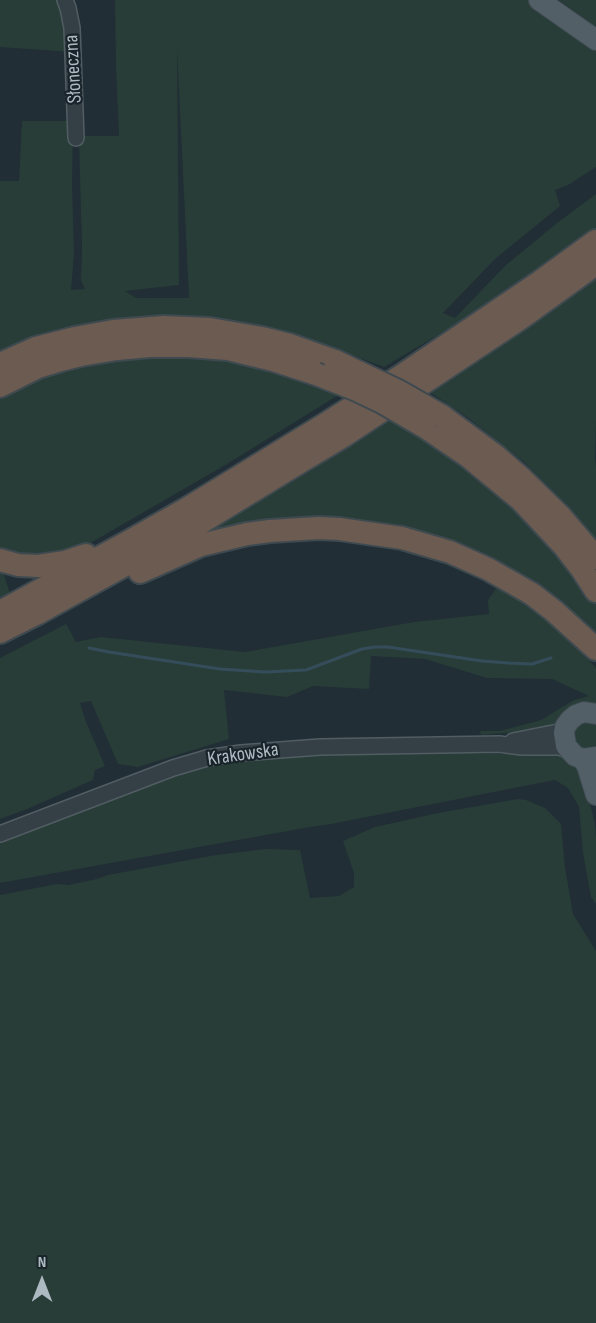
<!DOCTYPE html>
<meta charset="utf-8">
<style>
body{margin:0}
#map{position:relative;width:596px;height:1323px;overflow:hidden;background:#212e35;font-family:"Sofia Sans Condensed",sans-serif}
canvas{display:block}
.north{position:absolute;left:12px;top:1251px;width:60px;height:60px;-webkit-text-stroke:4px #19242a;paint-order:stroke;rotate:0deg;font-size:16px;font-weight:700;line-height:24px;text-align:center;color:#aebac2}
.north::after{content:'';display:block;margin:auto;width:21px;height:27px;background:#aebac2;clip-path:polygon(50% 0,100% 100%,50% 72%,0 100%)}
</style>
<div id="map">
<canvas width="596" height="1323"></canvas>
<div class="north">N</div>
</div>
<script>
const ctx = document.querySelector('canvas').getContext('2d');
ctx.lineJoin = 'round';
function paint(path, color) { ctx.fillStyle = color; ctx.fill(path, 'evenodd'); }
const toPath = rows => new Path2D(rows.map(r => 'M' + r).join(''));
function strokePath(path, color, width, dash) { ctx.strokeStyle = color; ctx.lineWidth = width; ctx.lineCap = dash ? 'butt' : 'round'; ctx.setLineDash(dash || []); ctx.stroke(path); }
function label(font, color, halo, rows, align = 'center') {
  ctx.font = font + ' "Sofia Sans Condensed",sans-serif'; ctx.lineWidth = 4.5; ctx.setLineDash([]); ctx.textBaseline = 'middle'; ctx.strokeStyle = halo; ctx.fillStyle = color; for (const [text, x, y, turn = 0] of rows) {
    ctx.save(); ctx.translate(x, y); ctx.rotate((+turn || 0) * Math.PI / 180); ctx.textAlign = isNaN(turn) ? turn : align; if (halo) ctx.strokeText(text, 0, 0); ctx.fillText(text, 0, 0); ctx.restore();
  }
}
paint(toPath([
 [0,0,61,0,72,52,0,47],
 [115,0,530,0,596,51,596,167,568,185,555,190,560,206,495,259,443,313,455,318,506,265,557,223,596,194,596,228,453,326,384,367,338,350,276,329,195,316,151,316,104,320,56,331,11,345,0,351,0,181,19,181,22,121,73,121,72,185,74,254,71,290,85,289,81,280,82,248,79,136,119,136,116,68],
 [177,48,189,298,136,298,125,291,179,285],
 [559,0,596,0,596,28,570,8],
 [596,274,596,421,595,459,596,467,596,543,557,497,525,463,467,417,431,393],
 [178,350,264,364,340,394,227,464,80,549,45,556,14,554,0,549,0,393,75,362],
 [390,419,452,453,513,500,596,602,596,641,431,538,203,534],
 [0,568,2,569,10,594,0,599],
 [498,586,549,621,567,637,596,668,596,705,574,706,564,712,555,723,538,730,481,735,480,731,500,731,541,720,574,700,589,696,552,679,487,678,425,659,371,656,369,689,313,686,287,697,224,690,229,739,138,767,118,764,91,701,80,703,86,722,105,766,95,770,93,780,27,809,0,819,0,658,66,624,76,642,101,637,245,652,414,622,489,614,488,600],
 [579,721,594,722,596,724,596,748,591,751,576,748,572,728],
 [305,752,468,753,559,755,580,770,589,800,595,824,596,837,596,904,591,897,583,853,579,807,568,788,555,780,331,824,310,827,0,883,0,838,206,763],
 [518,799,526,800,545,808,561,824,565,867,573,914,596,951,596,1323,0,1323,0,895,57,884,69,885,97,879,108,875,216,855,266,849,300,850,310,898,339,896,354,887,354,873,343,841,375,827,438,813]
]), '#283d38');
strokePath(toPath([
 [89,648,109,652,220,669,265,672,306,670,362,649,375,647,388,647,482,661,508,663,532,664,551,658]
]), '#354d5b', 3);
const minor = toPath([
 [65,0,68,8,72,28,76,138],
 [513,741,558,732,565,727],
 [0,834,173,768,207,758,241,753,320,747,499,744,522,747,560,747,569,751]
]);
const major = toPath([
 [539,0,596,40],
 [596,714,584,712,576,715,570,720,565,727,564,733,566,746,575,756,583,759,596,757],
 [583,759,587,766,596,795]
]);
const highway = toPath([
 [0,364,36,348,75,338,113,331,164,327,210,329,262,338,290,345,335,361],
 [0,386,38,367,61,360,81,355,117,349,150,346,188,346,228,349,273,360,316,374],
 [442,416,496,456,520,477,560,516,596,558],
 [425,427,469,457,521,500,564,546,581,568,596,591],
 [0,560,18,565,38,566,65,562,86,555],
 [140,572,201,545,247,534,270,531,319,528,339,529,402,538,450,552,488,569,511,582,532,594,554,611,596,649],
 [0,612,130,541,188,508,324,425,401,376,541,281,596,241],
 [0,632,36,614,192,528,295,465,345,435,521,318,596,264]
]);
strokePath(minor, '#515d63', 18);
strokePath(major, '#404b52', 22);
strokePath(highway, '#3e4a50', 26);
strokePath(minor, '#343f46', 15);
strokePath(major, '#525f66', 20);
strokePath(highway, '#6b5b51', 22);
const highwayBridge = toPath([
 [335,361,400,392,442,416],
 [316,374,357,390,382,402,425,427]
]);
strokePath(highwayBridge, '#3e4a50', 26, []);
strokePath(highwayBridge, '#6b5b51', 22);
label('20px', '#aebac2', '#19242a', [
 ["Słoneczna",74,69,-93],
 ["Krakowska",243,755,-8]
]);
</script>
